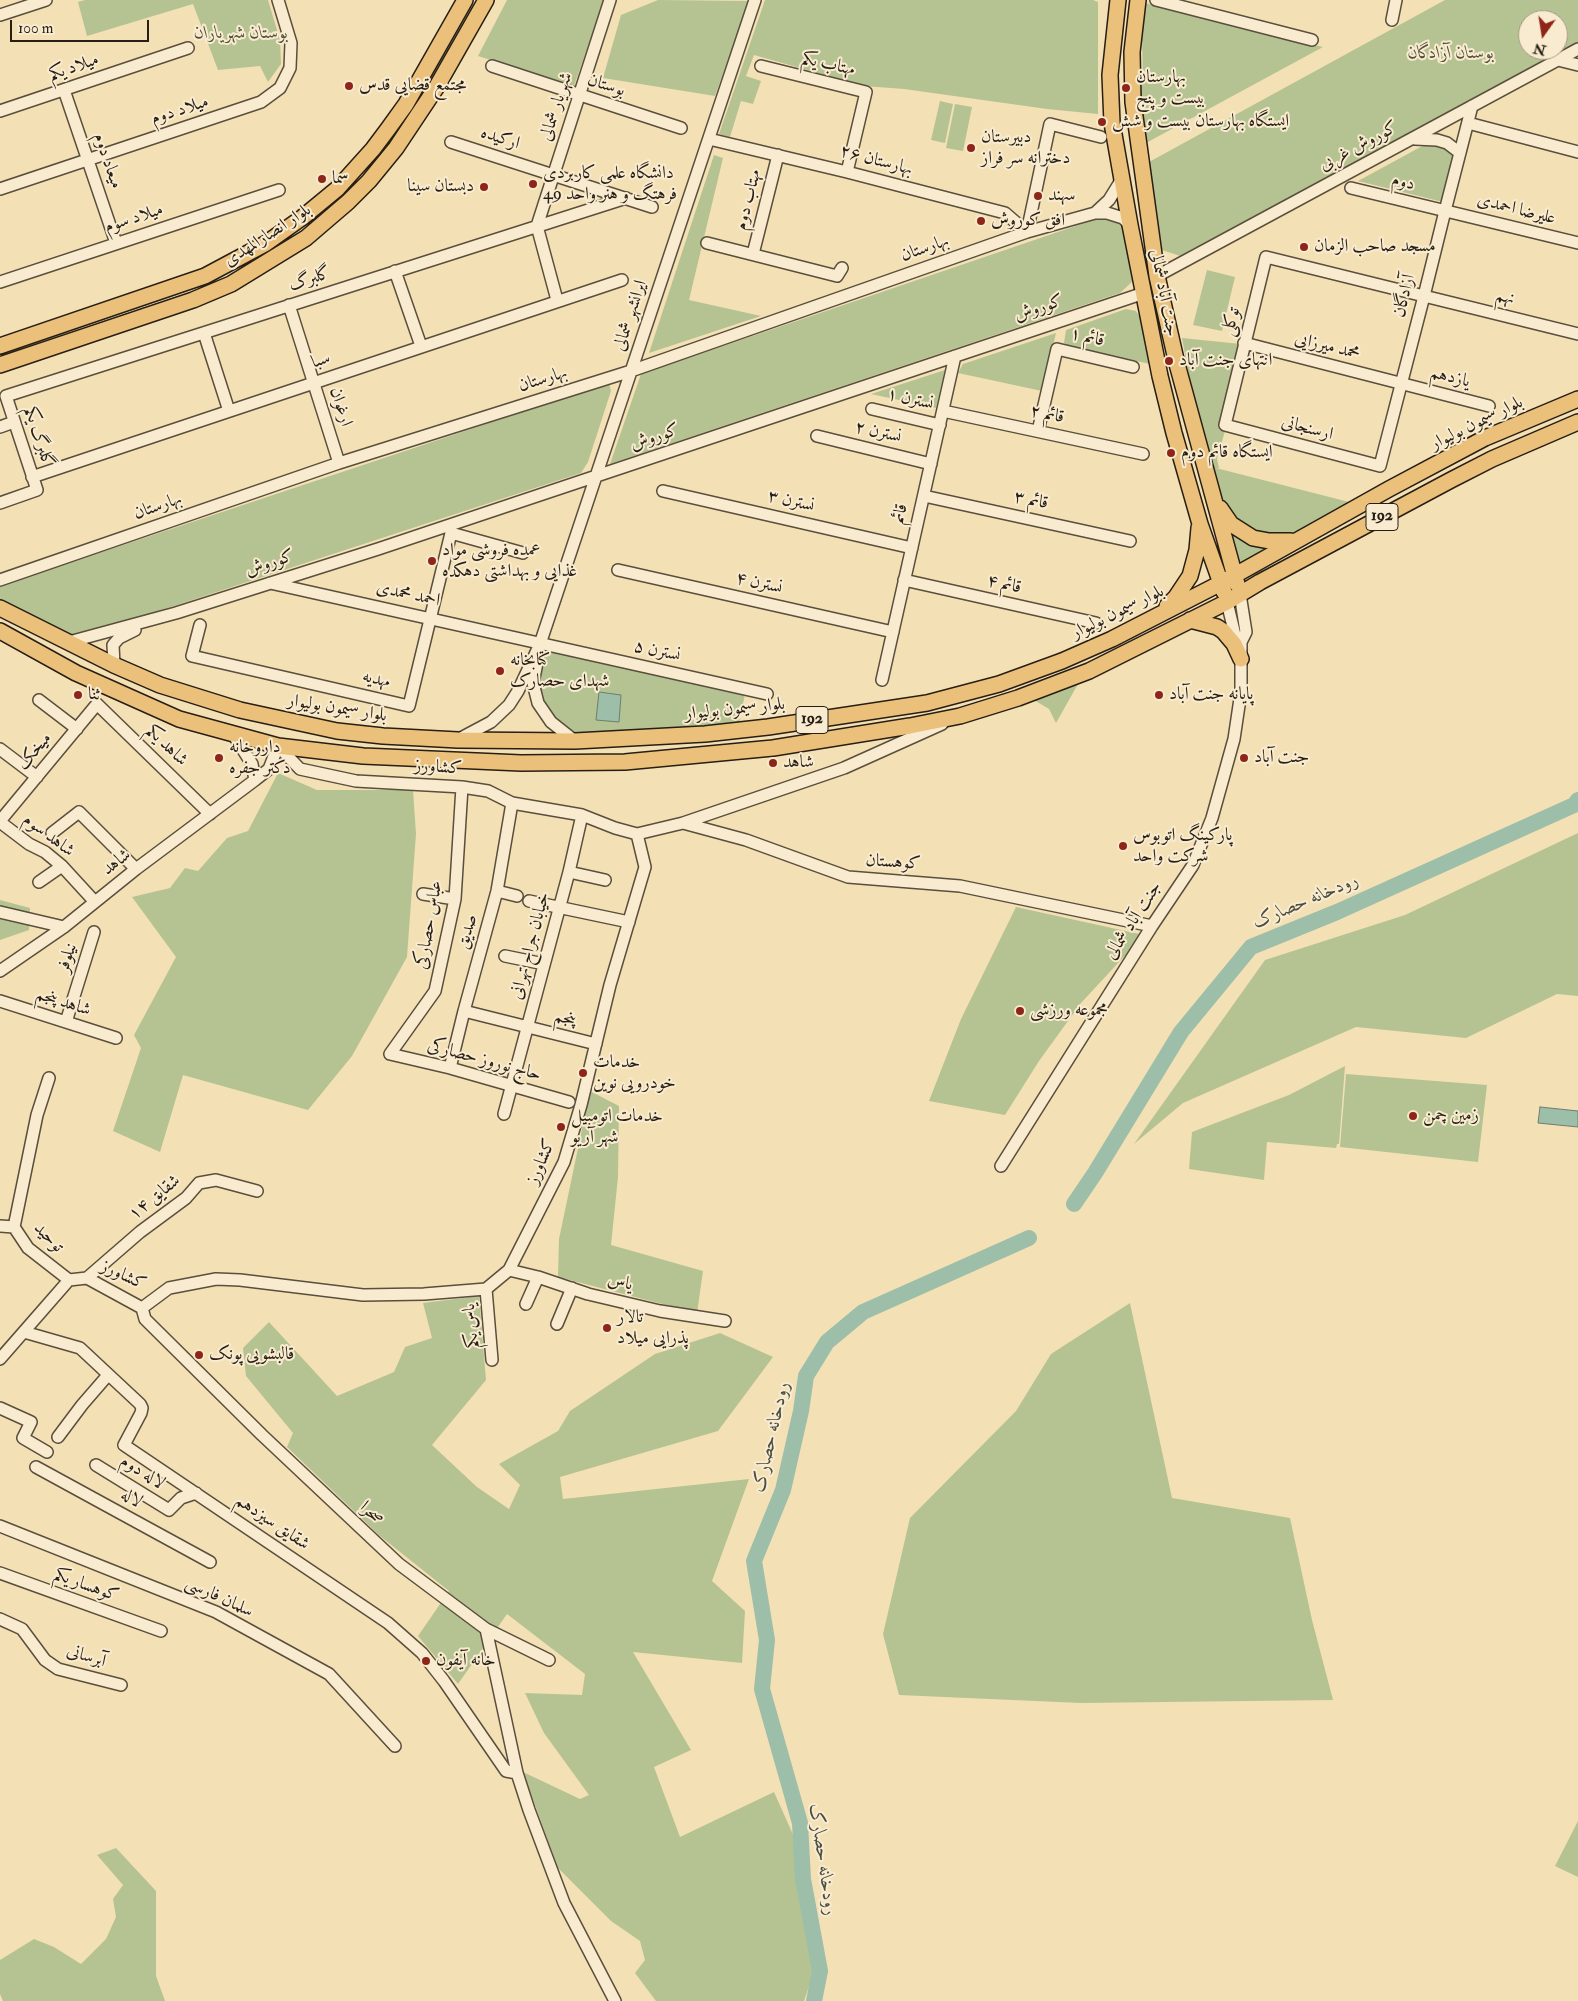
<!DOCTYPE html>
<meta charset="utf-8">
<style>
body{margin:0}
#map{position:relative;width:1578px;height:2001px;overflow:hidden;background:#f4e0b5;font-family:"IM FELL Double Pica",serif}
canvas{display:block}
.north{position:absolute;left:1518px;top:10px;width:50px;height:50px;box-sizing:border-box;background:#f8ebcf;border:1px solid #a49984;border-radius:50%;rotate:193deg;font-size:14px;font-weight:700;line-height:20px;text-align:center;color:#271e14}
.north::after{content:'';display:block;margin:auto;width:18px;height:22px;background:#8f2418;clip-path:polygon(50% 0,100% 100%,50% 72%,0 100%)}
.scale{position:absolute;left:10px;top:20px;width:139px;height:22px;box-sizing:border-box;border:2px solid #271e14;border-top:0;padding-left:6px;font-size:15px;line-height:18px;white-space:nowrap;color:#271e14;-webkit-text-stroke:4px #f8ebcf;paint-order:stroke}
</style>
<div id="map">
<canvas width="1578" height="2001"></canvas>
<div class="north">N</div>
<div class="scale">100 m</div>
</div>
<script>
const ctx = document.querySelector('canvas').getContext('2d');
ctx.lineJoin = 'round';
function paint(path, color) { ctx.fillStyle = color; ctx.fill(path, 'evenodd'); }
const toPath = rows => new Path2D(rows.map(r => 'M' + r).join(''));
function strokePath(path, color, width, dash) { ctx.strokeStyle = color; ctx.lineWidth = width; ctx.lineCap = dash ? 'butt' : 'round'; ctx.setLineDash(dash || []); ctx.stroke(path); }
function label(font, color, halo, rows, align = 'center') {
  ctx.font = font + ' "IM FELL Double Pica",Amiri,serif'; ctx.lineWidth = 4; ctx.setLineDash([]); ctx.textBaseline = 'middle'; ctx.strokeStyle = halo; ctx.fillStyle = color; for (const [text, x, y, turn = 0] of rows) {
    ctx.save(); ctx.translate(x, y); ctx.rotate((+turn || 0) * Math.PI / 180); ctx.textAlign = isNaN(turn) ? turn : align; if (halo) ctx.strokeText(text, 0, 0); ctx.fillText(text, 0, 0); ctx.restore();
  }
}
paint(toPath([
 [85,0,268,0,280,40,281,64,268,82,260,66,218,70,193,4,87,36,78,2],
 [507,0,604,0,574,86,478,56],
 [658,0,749,1,715,96,603,78,621,15],
 [765,0,1093,0,1098,2,1098,114,1047,109,904,89,864,86,754,55,746,76,761,81,753,104,741,101,730,137,719,134],
 [1445,0,1578,0,1578,42,1519,81,1509,80,1180,256,1162,250,1149,162],
 [1528,20,1558,20,1558,50,1528,50],
 [1145,3,1323,47,1146,143,1140,92,1143,80,1142,40],
 [940,101,953,104,945,143,931,140],
 [955,104,972,107,963,151,946,148],
 [1426,144,1437,145,1454,150,1455,159,1443,202,1358,181],
 [714,155,723,158,689,300,761,316,649,353],
 [1111,217,1125,225,1134,280,1120,293,610,464,641,374,1099,218],
 [1207,270,1235,277,1222,331,1193,325],
 [1126,309,1136,311,1141,319,1150,364,1068,346,1064,343,1066,330],
 [1056,333,1042,391,958,373,963,364],
 [1182,338,1241,344,1219,429,1225,431,1217,459,1219,468,1216,468,1349,502,1293,534,1251,533,1224,507,1193,399],
 [945,370,936,408,871,394],
 [609,383,611,391,588,462,581,473,82,636,66,634,0,600,0,586],
 [1224,520,1277,544,1239,565],
 [545,648,745,694,739,724,653,731,587,734,573,732,562,727,551,715,544,704,537,683],
 [1078,684,1056,723,1049,709,1034,700],
 [278,773,317,790,413,790,416,834,407,957,352,1056,308,1110,183,1075,160,1152,113,1131,141,1048,134,1035,176,957,132,897,170,888,185,868,198,871,227,838,248,831],
 [1578,833,1578,996,1557,994,1466,1038,1356,1027,1183,1103,1134,1144,1265,960,1405,915],
 [0,900,30,908,29,930,0,940],
 [1016,907,1144,935,1081,1003,1039,1061,1005,1115,929,1101,961,1019],
 [1345,1066,1339,1144,1337,1144,1336,1148,1267,1142,1264,1180,1189,1169,1192,1132,1289,1095],
 [1346,1074,1487,1085,1478,1162,1340,1147],
 [590,1091,619,1106,618,1177,611,1245,703,1271,697,1313,558,1277,559,1239],
 [479,1296,486,1380,432,1445,477,1487,509,1509,520,1485,499,1464,558,1431,570,1411,655,1354,720,1333,773,1357,718,1431,560,1477,563,1499,749,1479,712,1581,745,1611,742,1663,633,1652,691,1750,654,1767,680,1837,774,1792,795,1839,807,1939,814,1972,804,2001,656,2001,635,1973,645,1960,640,1941,611,1921,558,1868,523,1772,580,1799,589,1795,544,1733,525,1693,582,1695,585,1674,507,1614,458,1684,418,1636,449,1591,380,1536,287,1447,293,1433,246,1376,243,1348,269,1322,337,1396,394,1372,405,1347,432,1338,423,1303],
 [1130,1303,1172,1498,1290,1518,1312,1620,1333,1700,1081,1703,899,1695,883,1634,910,1518,1016,1411,1051,1354],
 [1578,1821,1578,1877,1555,1866],
 [116,1848,156,1891,156,1976,165,2001,3,2001,0,1994,0,1960,34,1939,54,1947,81,1964,106,1939,116,1917,113,1899,123,1885,97,1855]
]), '#b5c393');
const water = toPath([
 [599,692,621,695,619,722,596,720,599,692],
 [1540,1107,1578,1111,1578,1127,1538,1123,1540,1107]
]);
paint(water, '#9dbea8');
strokePath(water, '#6e7e6d', 1);
strokePath(toPath([
 [1074,1204,1095,1173,1181,1032,1251,947,1337,912,1574,805,1578,800],
 [814,2001,820,1971,803,1879,800,1823,762,1689,767,1640,754,1561,783,1490,801,1411,806,1376,827,1342,863,1312,1029,1238]
]), '#9dbea8', 16);
const minor = toPath([
 [1156,0,1312,40],
 [0,15,46,0],
 [1392,20,1396,0],
 [1558,60,1578,65],
 [492,66,681,128],
 [761,66,866,92,847,172],
 [64,90,116,243],
 [1472,106,1445,211,1424,296,1380,466,1225,425,1266,257,1424,296,1578,334],
 [0,111,188,48],
 [1468,123,1578,152],
 [709,139,847,172,1005,213,1027,232,1050,124,1101,137],
 [1415,139,1437,140,1447,143,1460,153],
 [451,142,652,207],
 [1351,188,1578,243],
 [0,189,261,102,280,88,290,68,291,43,278,0],
 [1095,213,1109,200,1122,179],
 [707,243,837,276,842,268],
 [753,254,778,155],
 [395,271,421,346],
 [1157,276,1578,49],
 [0,282,279,190],
 [557,300,537,226,610,0],
 [289,305,339,463],
 [204,333,229,411],
 [1244,343,1489,406],
 [872,409,940,425],
 [943,411,1143,454],
 [0,427,14,422],
 [1038,431,1057,349,1133,367],
 [817,436,931,464],
 [32,477,622,280],
 [663,491,912,548],
 [924,496,1130,541],
 [0,503,37,490,6,396,626,198],
 [618,570,893,632],
 [0,580,339,463,631,371,1027,232,1095,213,1107,213,1123,218,1130,225],
 [904,580,1096,623],
 [270,583,767,694],
 [1227,602,1235,635,1241,642],
 [200,625,192,656,409,706,451,533,523,553],
 [69,642,176,613,378,549,1144,293],
 [538,658,533,683,538,703,551,722,575,741],
 [114,665,113,645,119,638,135,630],
 [882,680,955,356],
 [39,700,77,729],
 [459,739,491,722,509,705,518,691,540,644,755,0],
 [0,749,37,777],
 [462,787,455,899,435,991,390,1054,450,1068,569,1102],
 [0,821,97,704,210,814],
 [0,822,29,844,45,852,62,866,95,902],
 [683,823,844,768,942,724],
 [52,833,79,812,136,869],
 [637,834,683,823,746,840,848,877,960,886,1152,926],
 [569,872,605,880],
 [39,882,62,866],
 [497,891,517,896],
 [423,894,455,899],
 [529,901,629,922],
 [0,912,64,927],
 [505,956,544,964],
 [0,971,64,927,136,869,255,780],
 [0,1001,116,1038],
 [464,1011,596,1044],
 [66,1022,94,932],
 [450,1068,464,1011,497,891,512,803],
 [504,1114,569,872,582,815],
 [1001,1166,1152,926,1193,865,1212,818,1234,739,1241,692,1241,642,1246,632,1240,594],
 [0,1226,14,1227,28,1248,69,1280],
 [14,1227,37,1115,49,1078],
 [509,1270,538,1277,588,1294,660,1311,725,1321],
 [87,1278,140,1232,186,1198,199,1183,216,1180,257,1191],
 [69,1280,87,1278,142,1308,169,1288,216,1279,240,1280,363,1295,424,1294,486,1289,509,1270,564,1162,581,1105,610,985,645,867,637,834,615,828,582,815,512,803,488,791,462,787,356,781,300,769,278,746,269,769,255,780,252,764,233,734],
 [486,1289,492,1360],
 [526,1304,538,1277],
 [142,1308,145,1319,262,1435,399,1564,486,1629,517,1773,529,1810,564,1903,615,2001],
 [557,1324,572,1288],
 [24,1332,80,1348,140,1404,142,1408,141,1413,124,1445,388,1623,422,1653,444,1681,506,1771,517,1773],
 [0,1359,69,1280],
 [0,1408,31,1422,23,1438,47,1452],
 [58,1437,82,1405,108,1375],
 [96,1465,169,1510,181,1498,196,1493],
 [36,1467,210,1562],
 [0,1526,216,1612,329,1674,395,1746],
 [0,1573,161,1631],
 [0,1619,22,1629,45,1660,58,1669,121,1685],
 [486,1629,549,1660]
]);
const major = toPath([
 [1118,0,1110,75,1112,123,1130,225,1160,376,1174,433,1200,524,1224,592],
 [1138,0,1132,52,1133,102,1157,276,1177,364,1237,584],
 [0,346,205,276,265,244,303,217,337,189,373,149,388,129,406,104,465,0],
 [0,365,193,300,231,284,306,238,348,202,369,181,396,148,436,88,486,0],
 [1220,508,1231,524,1253,538,1269,541,1291,541],
 [1167,606,1176,597,1190,576,1197,550,1199,528],
 [0,608,114,665,160,685,240,710,337,731,383,736,458,740,575,741,705,734,768,727,927,703,999,684,1062,661,1112,639,1221,583,1389,489,1485,438,1578,399],
 [1190,620,1217,627,1223,631,1234,644,1241,659],
 [0,631,76,673,179,719,278,746,363,756,521,763,625,762,773,748,910,726,960,716,1018,698,1089,671,1227,602,1260,582,1451,480,1492,459,1578,422]
]);
strokePath(minor, '#5a4e3c', 14);
strokePath(major, '#271e14', 18);
strokePath(minor, '#f8ebcf', 11);
strokePath(major, '#eac07a', 15);
for (const [x, y, r, color] of [
 [349,86,5,"#8f2418"],
 [1126,88,5,"#8f2418"],
 [1102,122,5,"#8f2418"],
 [971,148,5,"#8f2418"],
 [322,179,5,"#8f2418"],
 [533,184,5,"#8f2418"],
 [484,187,5,"#8f2418"],
 [1038,196,5,"#8f2418"],
 [981,221,5,"#8f2418"],
 [1304,247,5,"#8f2418"],
 [1169,361,5,"#8f2418"],
 [1171,453,5,"#8f2418"],
 [432,561,5,"#8f2418"],
 [500,671,5,"#8f2418"],
 [78,695,5,"#8f2418"],
 [1159,695,5,"#8f2418"],
 [219,758,5,"#8f2418"],
 [1244,758,5,"#8f2418"],
 [773,763,5,"#8f2418"],
 [1123,846,5,"#8f2418"],
 [1020,1011,5,"#8f2418"],
 [583,1073,5,"#8f2418"],
 [1413,1116,5,"#8f2418"],
 [561,1127,5,"#8f2418"],
 [607,1328,5,"#8f2418"],
 [199,1355,5,"#8f2418"],
 [426,1661,5,"#8f2418"]
]) { const dot = new Path2D(); dot.arc(x, y, r, 0, 2 * Math.PI); ctx.fillStyle = color; ctx.fill(dot); strokePath(dot, '#f8ebcf', 2); }
for (const [x, y, w] of [
 [1382,517,32],
 [812,720,32]
]) { const box = new Path2D(); box.roundRect(x - w / 2, y - 13.5, w, 27, 4); ctx.fillStyle = '#f8ebcf'; ctx.fill(box); strokePath(box, '#271e14', 1); }
label('bold 16px', '#271e14', null, [
 ["192",1382,517],
 ["192",812,720]
]);
label('italic 18px', '#52503a', '#f8ebcf', [
 ["بوستان شهریاران",241,34],
 ["بوستان آزادگان",1451,54]
]);
label('18px', '#271e14', '#f8ebcf', [
 ["مهتاب یکم",828,65,13],
 ["میلاد یکم",74,68,-19],
 ["بوستان",606,86,18],
 ["شهریار شمالی",557,107,-72],
 ["میلاد دوم",180,111,-18],
 ["ارکیده",500,139,18],
 ["کوروش غربی",1359,147,-28],
 ["میعاد دوم",107,161,71],
 ["بهارستان ۲۶",876,161,15],
 ["دوم",1403,183,14],
 ["مهتاب دوم",749,200,-76],
 ["علیرضا احمدی",1516,210,14],
 ["میلاد سوم",134,219,-18],
 ["بلوار انصارالمهدی",268,236,-33],
 ["بهارستان",925,249,-19],
 ["گلبرگ",310,280,-18],
 ["جنت آباد شمالی",1163,293,79],
 ["آزادگان",1405,296,-76],
 ["نهم",1505,298,14],
 ["کوروش",1039,309,-18],
 ["ایرانشهر شمالی",631,316,-72],
 ["توکلی",1232,322,-76],
 ["قائم ۱",1087,338,13],
 ["محمد میرزایی",1327,347,14],
 ["سبا",321,361,-19],
 ["یازدهم",1450,378,14],
 ["بهارستان",543,380,-17],
 ["نسترن ۱",910,400,13],
 ["ارغوان",340,407,72],
 ["قائم ۲",1047,415,12],
 ["بلوار سیمون بولیوار",1477,424,-26],
 ["ارسنجانی",1307,429,15],
 ["نسترن ۲",878,433,13],
 ["گلبرگ یکم",38,437,72],
 ["کوروش",655,438,-18],
 ["قائم ۳",1031,501,12],
 ["نسترن ۳",791,502,13],
 ["بهارستان",158,507,-19],
 ["قائم",901,514,-77],
 ["کوروش",270,564,-18],
 ["نسترن ۴",759,584,13],
 ["قائم ۴",1004,585,13],
 ["احمد محمدی",408,595,12],
 ["بلوار سیمون بولیوار",1118,613,-26],
 ["نسترن ۵",657,652,12],
 ["مهدیه",376,680,13],
 ["بلوار سیمون بولیوار",337,709,9],
 ["بلوار سیمون بولیوار",735,710,-6],
 ["شاهد یکم",166,746,44],
 ["میخک",35,752,-50],
 ["کشاورز",438,768,4],
 ["شاهد سوم",48,836,37],
 ["شاهد",117,863,-38],
 ["کوهستان",893,863,4],
 ["جنت آباد شمالی",1134,921,-57],
 ["عباس حصارکی",430,925,-80],
 ["صدیق",468,932,-74],
 ["خیابان جراح تهرانی",531,946,-75],
 ["نیلوفر",68,958,-72],
 ["شاهد پنجم",63,1003,18],
 ["پنجم",565,1019,14],
 ["حاج نوروز حصارکی",484,1061,15],
 ["کشاورز",542,1162,-67],
 ["شقایق ۱۴",155,1198,-39],
 ["توحید",48,1238,45],
 ["کشاورز",123,1276,25],
 ["یاس",620,1283,14],
 ["یاس یکم",472,1326,-95],
 ["لاله دوم",142,1473,32],
 ["لاله",131,1499,29],
 ["صحرا",371,1514,44],
 ["شقایق سیزدهم",272,1523,34],
 ["کوهسار یکم",86,1586,20],
 ["سلمان فارسی",219,1598,25],
 ["آبرسانی",86,1657,17]
]);
label('18px', '#271e14', '#f8ebcf', [
 ["بهارستان",1136,78],
 ["بیست و پنج",1136,99],
 ["مجتمع قضایی قدس",359,86],
 ["ایستگاه بهارستان بیست و شش",1112,122],
 ["دبیرستان",981,138],
 ["دخترانه سر فراز",981,159],
 ["دانشگاه علمی کاربردی",543,174],
 ["فرهتگ و هنر واحد 49",543,195],
 ["سما",332,179],
 ["دبستان سینا",474,187,"right"],
 ["سهند",1048,196],
 ["افق کوروش",991,221],
 ["مسجد صاحب الزمان",1314,247],
 ["انتهای جنت آباد",1179,361],
 ["ایستگاه قائم دوم",1181,453],
 ["عمده فروشی مواد",442,551],
 ["غذایی و بهداشتی دهکده",442,572],
 ["کتابخانه",510,661],
 ["شهدای حصارک",510,682],
 ["ثنا",88,695],
 ["پایانه جنت آباد",1169,695],
 ["داروخانه",229,748],
 ["دکتر جفره",229,769],
 ["جنت آباد",1254,758],
 ["شاهد",783,763],
 ["پارکینگ اتوبوس",1133,836],
 ["شرکت واحد",1133,857],
 ["مجموعه ورزشی",1030,1011],
 ["خدمات",593,1063],
 ["خودرویی نوین",593,1084],
 ["زمین چمن",1423,1116],
 ["خدمات اتومبیل",571,1117],
 ["شهر آریو",571,1138],
 ["تالار",617,1318],
 ["پذرایی میلاد",617,1339],
 ["قالبشویی پونک",209,1355],
 ["خانه آیفون",436,1661]
], 'left');
label('italic 19px', '#4a4e40', '#f8ebcf', [
 ["رودخانه حصارک",1306,902,-23],
 ["رودخانه حصارک",772,1437,-77],
 ["رودخانه حصارک",822,1860,82]
]);
</script>
